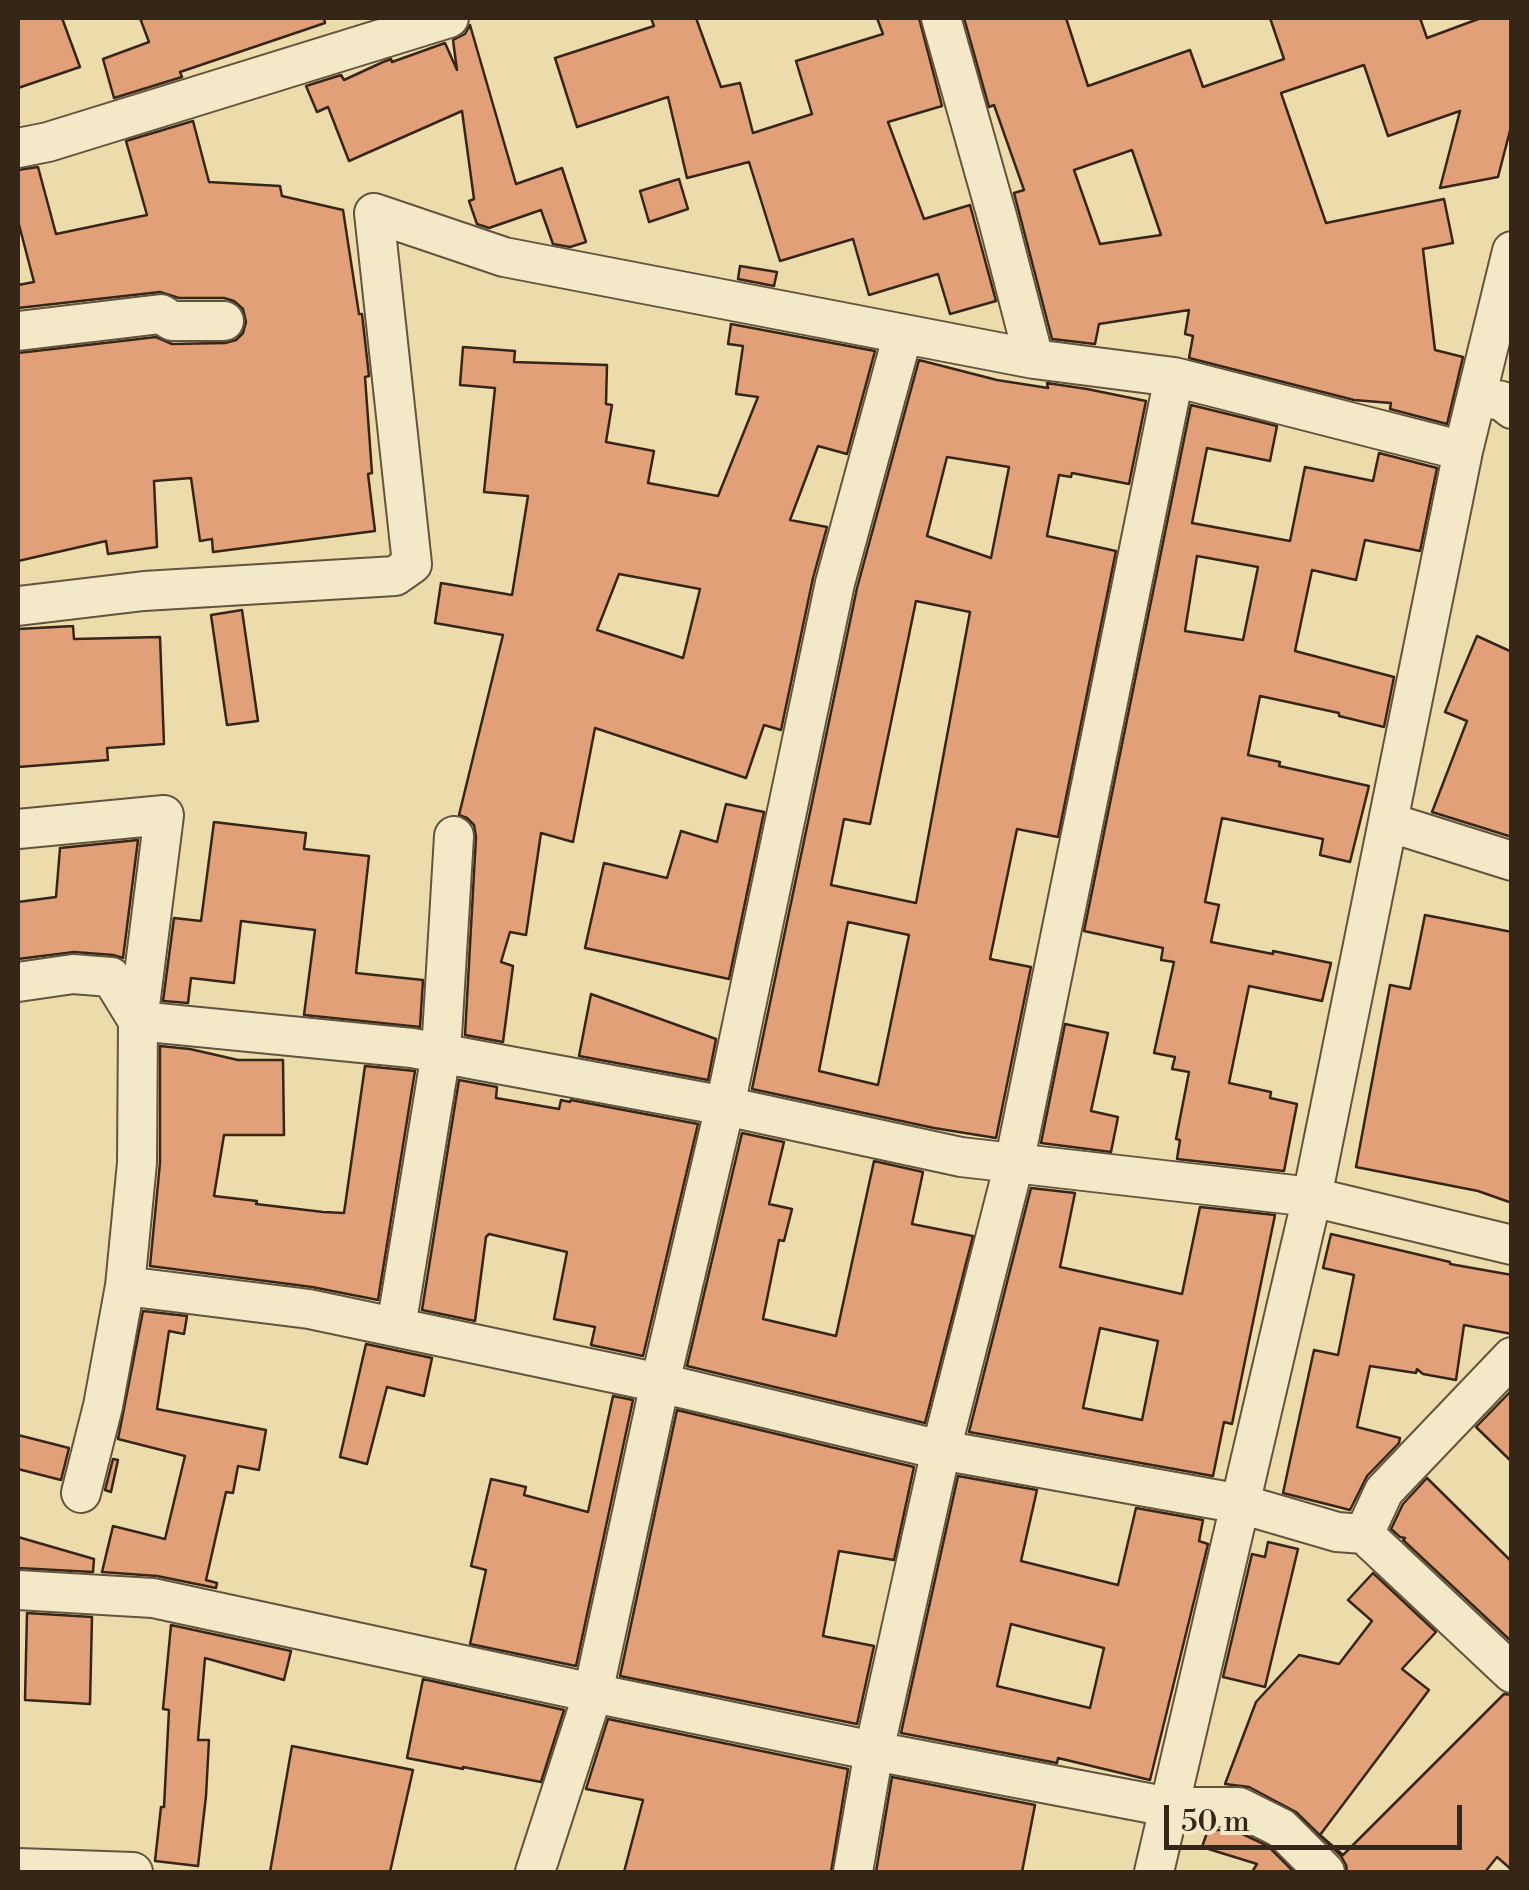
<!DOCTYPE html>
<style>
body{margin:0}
#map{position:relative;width:1529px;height:1890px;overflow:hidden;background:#eddcab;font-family:"Libre Bodoni",serif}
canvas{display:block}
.frame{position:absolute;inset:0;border:20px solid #362618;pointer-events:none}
.scale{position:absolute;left:1164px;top:1805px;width:298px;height:45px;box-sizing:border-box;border:5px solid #362618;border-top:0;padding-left:12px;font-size:30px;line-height:35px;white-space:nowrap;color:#362618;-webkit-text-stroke:8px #f3e8c8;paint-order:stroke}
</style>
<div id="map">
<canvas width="1529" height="1890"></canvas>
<div class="frame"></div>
<div class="scale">50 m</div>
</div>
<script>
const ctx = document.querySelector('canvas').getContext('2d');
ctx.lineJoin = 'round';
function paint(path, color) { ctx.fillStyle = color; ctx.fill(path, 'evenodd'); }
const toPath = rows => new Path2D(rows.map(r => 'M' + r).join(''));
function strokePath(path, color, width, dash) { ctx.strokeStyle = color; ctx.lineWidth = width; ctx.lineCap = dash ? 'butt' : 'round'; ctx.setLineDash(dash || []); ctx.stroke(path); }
const building = toPath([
 [18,18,62,18,80,67,18,88,18,18],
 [140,18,324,18,325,23,180,72,182,77,114,98,103,59,149,42,140,18],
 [651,18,696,18,721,87,740,83,753,133,812,114,796,61,883,34,877,18,919,18,942,106,888,122,924,219,970,205,996,301,950,314,938,274,869,295,853,239,780,261,749,162,687,178,668,97,577,127,555,58,654,26,651,18],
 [964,18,1066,18,1088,86,1190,50,1203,87,1284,59,1270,18,1420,18,1427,38,1481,18,1512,18,1512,123,1498,177,1440,188,1460,111,1388,136,1364,65,1281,93,1326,223,1444,199,1453,243,1423,249,1435,350,1463,357,1447,424,1390,409,1391,403,1354,400,1189,358,1193,336,1185,334,1189,310,1099,324,1095,344,1052,339,1014,193,1024,190,994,105,989,107,964,18],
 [1132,150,1161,235,1100,244,1074,170,1132,150],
 [470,25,516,184,562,168,586,242,570,247,553,244,541,210,489,228,477,224,469,201,474,199,462,111,349,161,328,107,317,112,306,86,341,75,344,80,383,62,391,59,392,62,445,43,457,70,453,40,465,34,470,25],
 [193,121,209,182,280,186,282,196,343,210,359,314,362,314,369,376,365,377,372,473,368,474,375,531,213,552,212,539,200,541,191,478,154,481,157,547,108,554,106,541,18,561,18,353,156,337,172,344,225,343,236,340,243,333,246,322,243,309,234,301,224,298,179,298,160,292,18,308,18,285,34,282,18,221,18,170,38,167,56,234,147,215,126,141,193,121],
 [679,179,688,209,649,222,640,191,679,179],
 [740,266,777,272,774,286,738,279,740,266],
 [731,324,875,351,847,454,818,446,790,520,827,527,813,578,781,730,764,725,746,778,595,728,573,842,541,833,526,935,510,932,501,962,513,966,503,1042,465,1035,476,837,474,825,467,818,459,815,503,635,435,623,441,583,512,595,528,496,484,492,495,388,460,385,463,347,515,351,514,362,607,365,606,404,612,405,606,442,654,451,648,483,718,496,758,397,736,394,743,346,728,344,731,324],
 [619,574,700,589,683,658,597,630,619,574],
 [919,360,997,380,1048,388,1047,383,1087,389,1146,401,1129,484,1072,473,1071,477,1059,475,1047,536,1116,551,1058,837,1017,829,990,959,1031,967,996,1138,934,1128,752,1089,857,588,919,360],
 [947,457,1009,467,991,558,927,536,947,457],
 [916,601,970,612,916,903,831,885,844,819,870,824,916,601],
 [848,922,909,935,878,1085,819,1071,848,922],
 [1191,405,1277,426,1270,461,1207,448,1192,523,1290,541,1305,467,1373,481,1379,453,1437,468,1420,551,1365,540,1356,580,1312,570,1295,651,1394,677,1384,727,1339,716,1339,713,1260,696,1248,755,1280,762,1279,766,1369,786,1350,862,1320,855,1323,839,1222,818,1205,902,1219,905,1211,942,1273,954,1273,951,1331,963,1322,1001,1249,986,1229,1083,1271,1092,1270,1098,1297,1104,1284,1171,1177,1159,1180,1140,1176,1139,1189,1072,1172,1069,1175,1057,1154,1053,1174,962,1161,960,1163,948,1084,931,1191,405],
 [1197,556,1258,567,1243,640,1185,631,1197,556],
 [242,610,258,721,227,725,211,615,242,610],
 [73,626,74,639,160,637,164,744,107,748,108,760,18,767,18,629,73,626],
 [1477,636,1512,652,1512,837,1432,812,1467,721,1445,712,1477,636],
 [726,804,764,812,729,979,585,948,604,863,667,878,681,831,717,842,726,804],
 [214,822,306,833,304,849,369,856,356,973,423,980,420,1027,304,1015,315,930,241,921,234,983,191,978,188,1003,163,1001,174,918,201,921,214,822],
 [138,840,123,958,113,955,74,952,18,959,18,902,56,897,60,848,138,840],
 [1425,915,1512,932,1512,1203,1478,1191,1356,1167,1390,985,1410,989,1425,915],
 [591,994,716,1039,708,1080,579,1056,591,994],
 [1065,1024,1108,1033,1091,1111,1118,1117,1111,1152,1041,1143,1065,1024],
 [160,1046,190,1049,238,1060,283,1060,284,1135,224,1135,214,1196,257,1201,256,1204,323,1212,344,1213,365,1066,415,1071,378,1300,312,1287,150,1266,160,1163,160,1046],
 [459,1080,497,1087,496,1098,559,1109,561,1100,570,1102,571,1100,698,1124,643,1356,591,1345,595,1327,554,1319,567,1252,489,1234,486,1237,475,1321,422,1310,459,1080],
 [742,1133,784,1142,769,1204,792,1209,784,1241,779,1240,763,1319,836,1336,874,1161,923,1172,912,1224,973,1236,925,1423,687,1366,742,1133],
 [1031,1188,1075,1193,1060,1267,1182,1294,1200,1207,1275,1215,1232,1424,1224,1422,1213,1476,969,1432,1031,1188],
 [1100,1328,1158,1341,1142,1420,1083,1408,1100,1328],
 [1331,1234,1450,1262,1450,1264,1512,1275,1512,1334,1464,1325,1456,1380,1423,1374,1417,1369,1416,1373,1370,1366,1357,1427,1400,1438,1399,1443,1367,1476,1350,1510,1283,1493,1314,1350,1338,1355,1354,1275,1323,1268,1331,1234],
 [143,1311,187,1316,184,1334,169,1331,157,1409,266,1430,259,1470,238,1466,233,1493,226,1492,206,1580,217,1583,216,1588,157,1576,102,1572,113,1526,165,1539,185,1456,118,1439,143,1311],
 [366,1344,432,1358,424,1396,387,1387,367,1464,340,1457,366,1344],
 [1512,1390,1512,1462,1476,1427,1512,1390],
 [613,1396,633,1400,576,1666,470,1644,486,1570,471,1566,491,1479,526,1487,524,1495,588,1512,613,1396],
 [677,1410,914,1467,894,1560,839,1551,823,1636,874,1646,857,1724,620,1676,677,1410],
 [18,1435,69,1448,61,1480,18,1469,18,1435],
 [113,1459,118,1460,111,1492,105,1490,113,1459],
 [958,1476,1037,1490,1021,1561,1118,1585,1136,1508,1203,1520,1199,1541,1208,1544,1150,1780,1058,1758,1057,1763,901,1733,958,1476],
 [1011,1624,1104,1648,1090,1708,997,1686,1011,1624],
 [1427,1478,1512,1562,1512,1642,1403,1540,1405,1538,1400,1537,1391,1529,1403,1504,1427,1478],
 [18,1537,94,1559,93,1572,18,1568,18,1537],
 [1268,1542,1298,1549,1265,1687,1223,1677,1252,1554,1265,1557,1268,1542],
 [1373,1573,1436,1632,1402,1669,1429,1690,1320,1835,1343,1855,1504,1694,1512,1695,1512,1870,1497,1857,1485,1872,1347,1872,1346,1865,1341,1856,1296,1812,1249,1787,1225,1784,1256,1702,1299,1655,1339,1664,1372,1621,1348,1600,1373,1573],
 [27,1613,92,1617,90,1704,25,1700,27,1613],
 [171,1625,291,1651,284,1680,205,1658,198,1740,209,1740,206,1796,198,1866,155,1861,161,1807,164,1807,169,1710,163,1709,171,1625],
 [423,1679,564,1710,541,1782,463,1767,463,1769,407,1758,423,1679],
 [608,1719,848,1769,831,1872,624,1872,643,1800,586,1789,608,1719],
 [292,1746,413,1770,390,1872,270,1872,292,1746],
 [892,1777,1035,1805,1022,1872,876,1872,892,1777],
 [1208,1830,1234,1830,1268,1846,1294,1872,1252,1872,1257,1864,1202,1847,1208,1830]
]);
paint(building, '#e2a078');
strokePath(building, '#362618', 2.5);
const minor = toPath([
 [941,18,998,220,1034,359],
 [18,148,48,142,449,18],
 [18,331,161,314,172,321,224,321],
 [1477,396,1502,401,1512,409],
 [18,606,144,591,395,576,412,564,374,213,504,257,1034,359,1174,377,1463,451],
 [1388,822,1512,861],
 [18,829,164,815,138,1021,137,1163,125,1286],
 [18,982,73,974,111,977,138,1021,412,1048,725,1106,961,1157,1312,1197,1512,1245],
 [396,1327,441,1053,454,836],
 [81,1493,103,1406,125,1286,309,1309,660,1383,941,1450,1241,1504,1337,1532,1364,1534,1512,1673],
 [1364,1534,1384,1491,1512,1357],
 [18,1590,153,1598,593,1693,874,1751,1169,1807,1239,1807,1281,1828,1325,1872],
 [18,1868,133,1872],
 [535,1872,593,1693,660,1383,725,1106,835,583,903,334],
 [853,1872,874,1751,941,1450,1014,1164,1174,377],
 [1154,1872,1312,1197,1463,451,1512,251]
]);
strokePath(minor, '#64543d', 42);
strokePath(minor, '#f3e8c8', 38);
</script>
